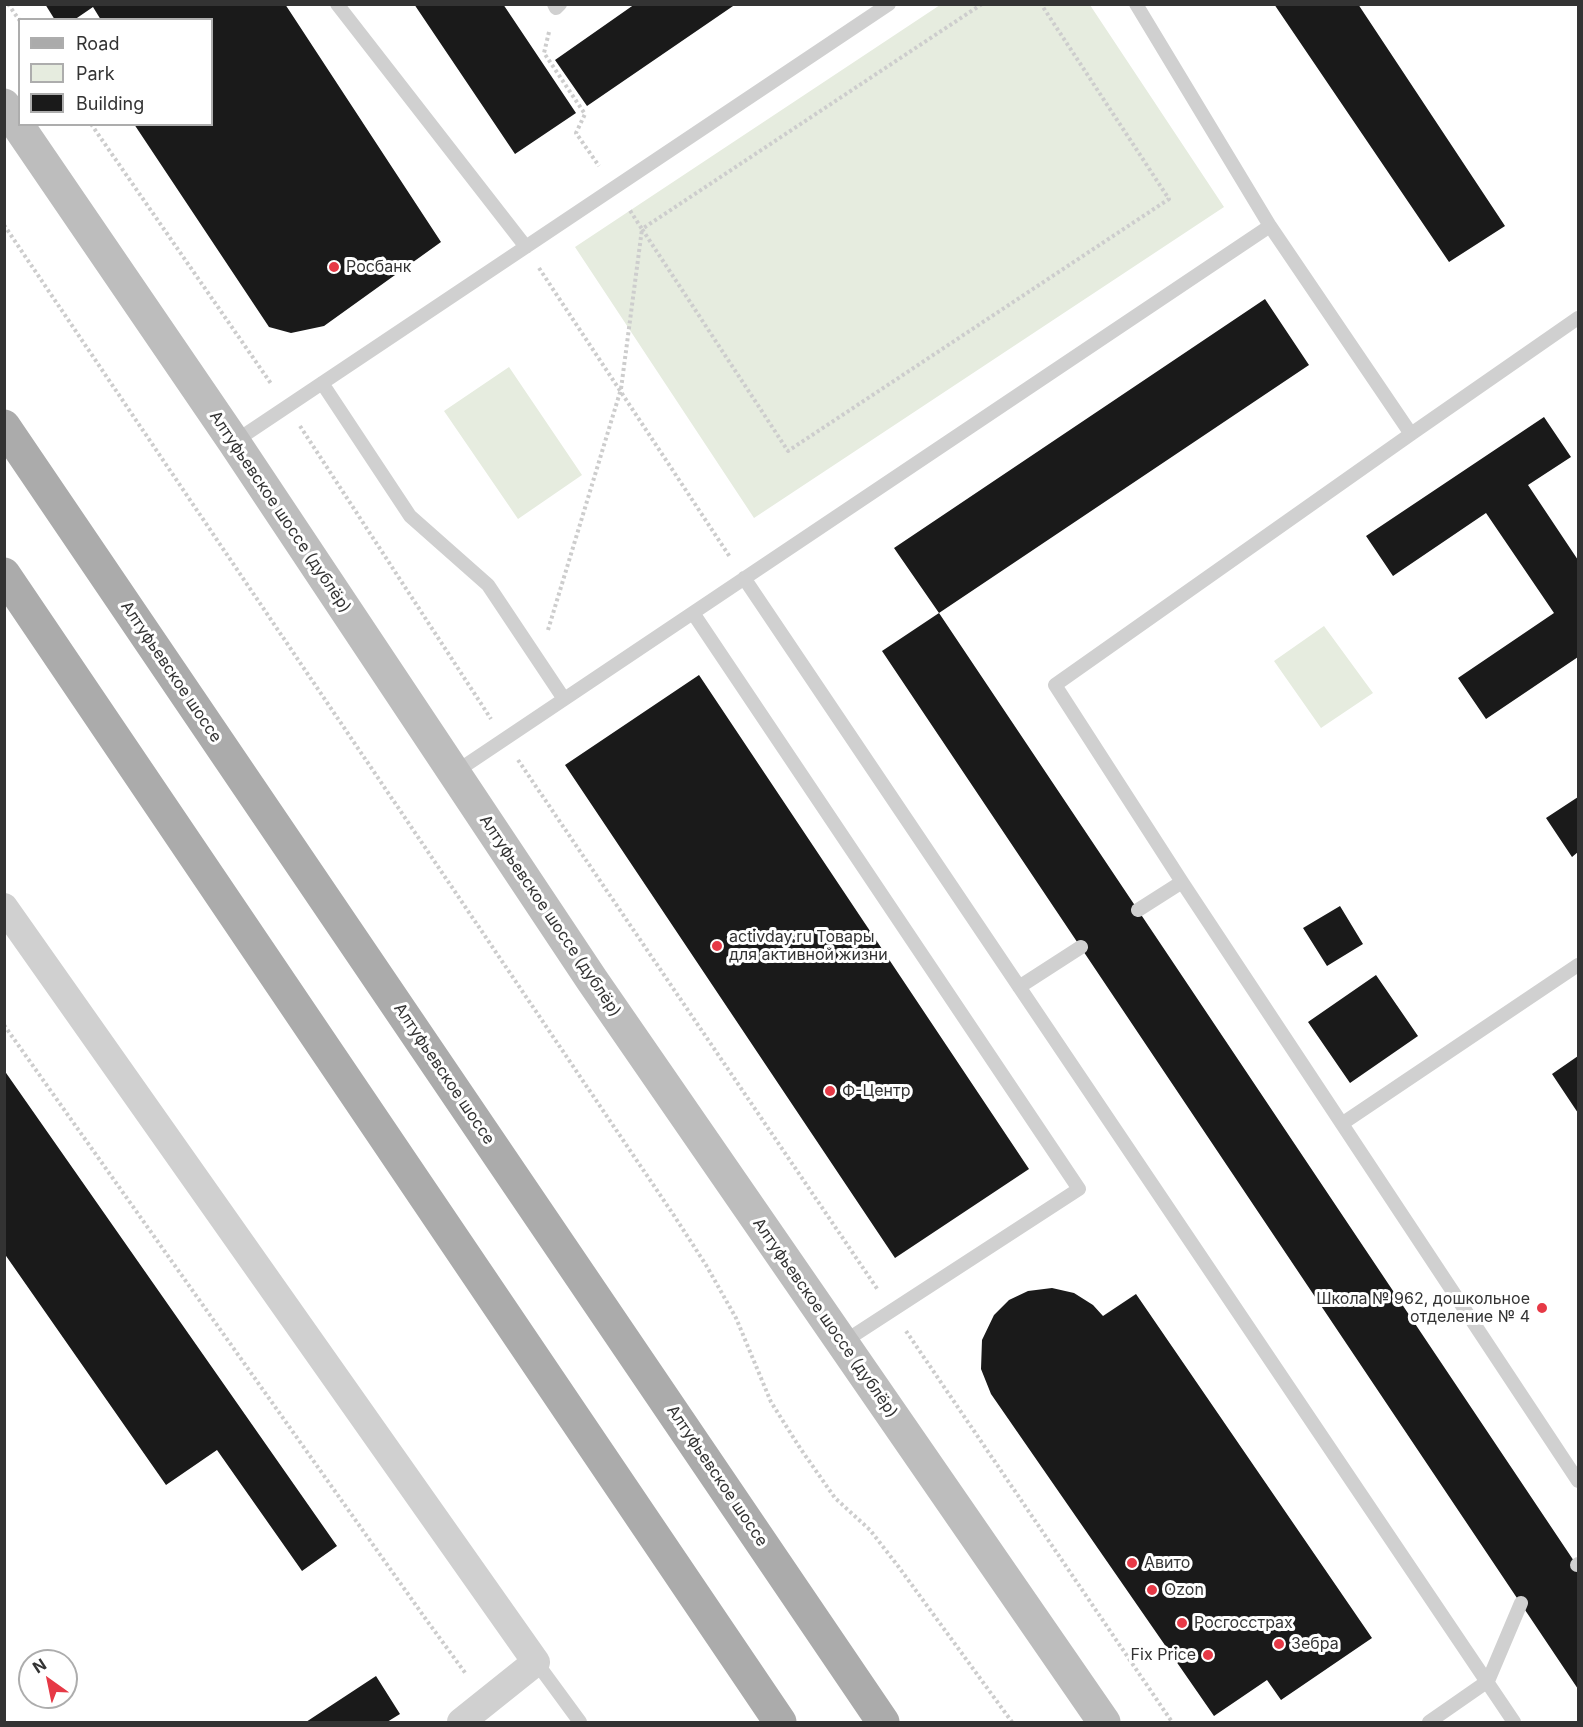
<!DOCTYPE html>
<meta charset="utf-8">
<style>
body{margin:0}
#map{position:relative;width:1583px;height:1727px;overflow:hidden;background:#fff;font-family:Inter,sans-serif}
canvas{display:block}
.frame{position:absolute;inset:0;border:6px solid #333;pointer-events:none}
.legend{position:absolute;left:18px;top:18px;width:195px;height:108px;box-sizing:border-box;background:#fff;border:2px solid #adadad;margin:0;padding:8px 10px;list-style:none;font-size:18px;color:#333}
.legend li{display:flex;align-items:center;gap:12px;height:30px}
.legend b{width:30px;border:2px solid #adadad}
.north{position:absolute;left:18px;top:1649px;width:60px;height:60px;box-sizing:border-box;background:#fff;border:2px solid #adadad;border-radius:50%;rotate:327deg;font-size:16px;font-weight:700;line-height:24px;text-align:center;color:#333}
.north::after{content:'';display:block;margin:auto;width:21px;height:27px;background:#e63946;clip-path:polygon(50% 0,100% 100%,50% 72%,0 100%)}
</style>
<div id="map">
<canvas width="1583" height="1727"></canvas>
<div class="frame"></div>
<ul class="legend">
<li><b style="height:8px;background:#ababab"></b>Road</li>
<li><b style="height:16px;background:#e6ecdf"></b>Park</li>
<li><b style="height:16px;background:#1a1a1a"></b>Building</li>
</ul>
<div class="north">N</div>
</div>
<script>
const ctx = document.querySelector('canvas').getContext('2d');
ctx.lineJoin = 'round';
function paint(path, color) { ctx.fillStyle = color; ctx.fill(path, 'evenodd'); }
const toPath = rows => new Path2D(rows.map(r => 'M' + r).join(''));
function strokePath(path, color, width, dash) { ctx.strokeStyle = color; ctx.lineWidth = width; ctx.lineCap = dash ? 'butt' : 'round'; ctx.setLineDash(dash || []); ctx.stroke(path); }
function label(font, color, halo, rows, align = 'center') {
  ctx.font = font + ' Inter,sans-serif'; ctx.lineWidth = 6; ctx.setLineDash([]); ctx.textBaseline = 'middle'; ctx.strokeStyle = halo; ctx.fillStyle = color; for (const [text, x, y, turn = 0] of rows) {
    ctx.save(); ctx.translate(x, y); ctx.rotate((+turn || 0) * Math.PI / 180); ctx.textAlign = isNaN(turn) ? turn : align; if (halo) ctx.strokeText(text, 0, 0); ctx.fillText(text, 0, 0); ctx.restore();
  }
}
paint(toPath([
 [940,5,1090,5,1224,207,754,518,575,247],
 [509,367,582,475,518,519,444,411],
 [1324,626,1373,693,1321,728,1274,661]
]), '#e6ecdf');
paint(toPath([
 [45,4,285,4,441,242,324,326,291,333,269,327,134,124,212,124,212,20,101,20,93,7,74,20,55,20],
 [414,4,503,4,576,113,515,154],
 [635,4,736,4,587,106,555,60],
 [1274,4,1358,4,1505,226,1449,262],
 [1265,299,1309,365,939,613,894,548],
 [1544,417,1571,457,1528,485,1578,560,1578,657,1486,719,1458,678,1554,613,1486,513,1393,576,1366,536],
 [939,613,1578,1567,1578,1689,882,651],
 [699,675,1029,1169,895,1258,565,765],
 [1578,797,1578,852,1572,857,1546,818],
 [1340,906,1363,944,1327,966,1303,928],
 [1376,975,1418,1036,1350,1083,1308,1022],
 [1578,1056,1578,1113,1552,1074],
 [4,1070,337,1546,302,1571,217,1450,166,1485,4,1253],
 [1052,1288,1074,1293,1093,1305,1103,1316,1136,1294,1372,1638,1281,1700,1267,1680,1214,1716,991,1394,981,1369,982,1340,994,1315,1009,1300,1028,1291],
 [376,1676,400,1714,387,1722,306,1722]
]), '#1a1a1a');
strokePath(toPath([
 [8,4,20,21],
 [982,4,642,229,788,451,1169,199,1041,4],
 [549,32,544,53,585,114,576,133,599,166],
 [91,124,272,385],
 [4,225,673,1214,706,1265,736,1318,771,1402,800,1448,835,1498,870,1530,898,1566,1012,1722],
 [539,268,730,557],
 [300,426,491,719],
 [548,630,621,389,642,229,629,209],
 [518,760,878,1290],
 [4,1025,425,1618,466,1674],
 [906,1331,1172,1722]
]), '#cdcdcd', 4, [3, 3]);
strokePath(toPath([
 [337,4,526,247],
 [554,4,556,8,560,4],
 [1136,4,1270,226],
 [322,383,410,516,488,585,564,699],
 [1411,434,1578,318],
 [234,442,889,4],
 [744,578,1514,1722],
 [693,613,1079,1189,842,1343],
 [454,773,1270,226,1411,434,1055,685,1182,882,1578,1481],
 [1138,910,1182,882],
 [1019,987,1081,947],
 [1343,1123,1578,965],
 [1577,1565,1578,1564],
 [536,1662,580,1722],
 [1429,1722,1488,1681,1521,1603]
]), '#d0d0d0', 14);
strokePath(toPath([
 [4,907,536,1662,461,1722]
]), '#d0d0d0', 28);
strokePath(toPath([
 [4,105,234,442,592,980,1104,1722]
]), '#bdbdbd', 33);
strokePath(toPath([
 [4,426,883,1722],
 [4,574,780,1722]
]), '#ababab', 33);
for (const [x, y, r, color] of [
 [334,267,6,"#e63946"],
 [717,946,6,"#e63946"],
 [830,1091,6,"#e63946"],
 [1542,1308,6,"#e63946"],
 [1132,1563,6,"#e63946"],
 [1152,1590,6,"#e63946"],
 [1182,1623,6,"#e63946"],
 [1279,1644,6,"#e63946"],
 [1208,1655,6,"#e63946"]
]) { const dot = new Path2D(); dot.arc(x, y, r, 0, 2 * Math.PI); ctx.fillStyle = color; ctx.fill(dot); strokePath(dot, '#fff', 2); }
label('16px', '#333', '#fff', [
 ["Росбанк",346,267],
 ["activday.ru Товары",729,937],
 ["для активной жизни",729,955],
 ["Ф-Центр",842,1091],
 ["Школа № 962, дошкольное",1530,1299,"right"],
 ["отделение № 4",1530,1317,"right"],
 ["Авито",1144,1563],
 ["Ozon",1164,1590],
 ["Росгосстрах",1194,1623],
 ["Зебра",1291,1644],
 ["Fix Price",1196,1655,"right"]
], 'left');
label('16px', '#333', '#fff', [
 ["Алтуфьевское шоссе (дублёр)",280,512,56],
 ["Алтуфьевское шоссе",171,672,56],
 ["Алтуфьевское шоссе (дублёр)",550,916,56],
 ["Алтуфьевское шоссе",444,1074,56],
 ["Алтуфьевское шоссе (дублёр)",825,1318,55],
 ["Алтуфьевское шоссе",717,1476,56]
]);
</script>
